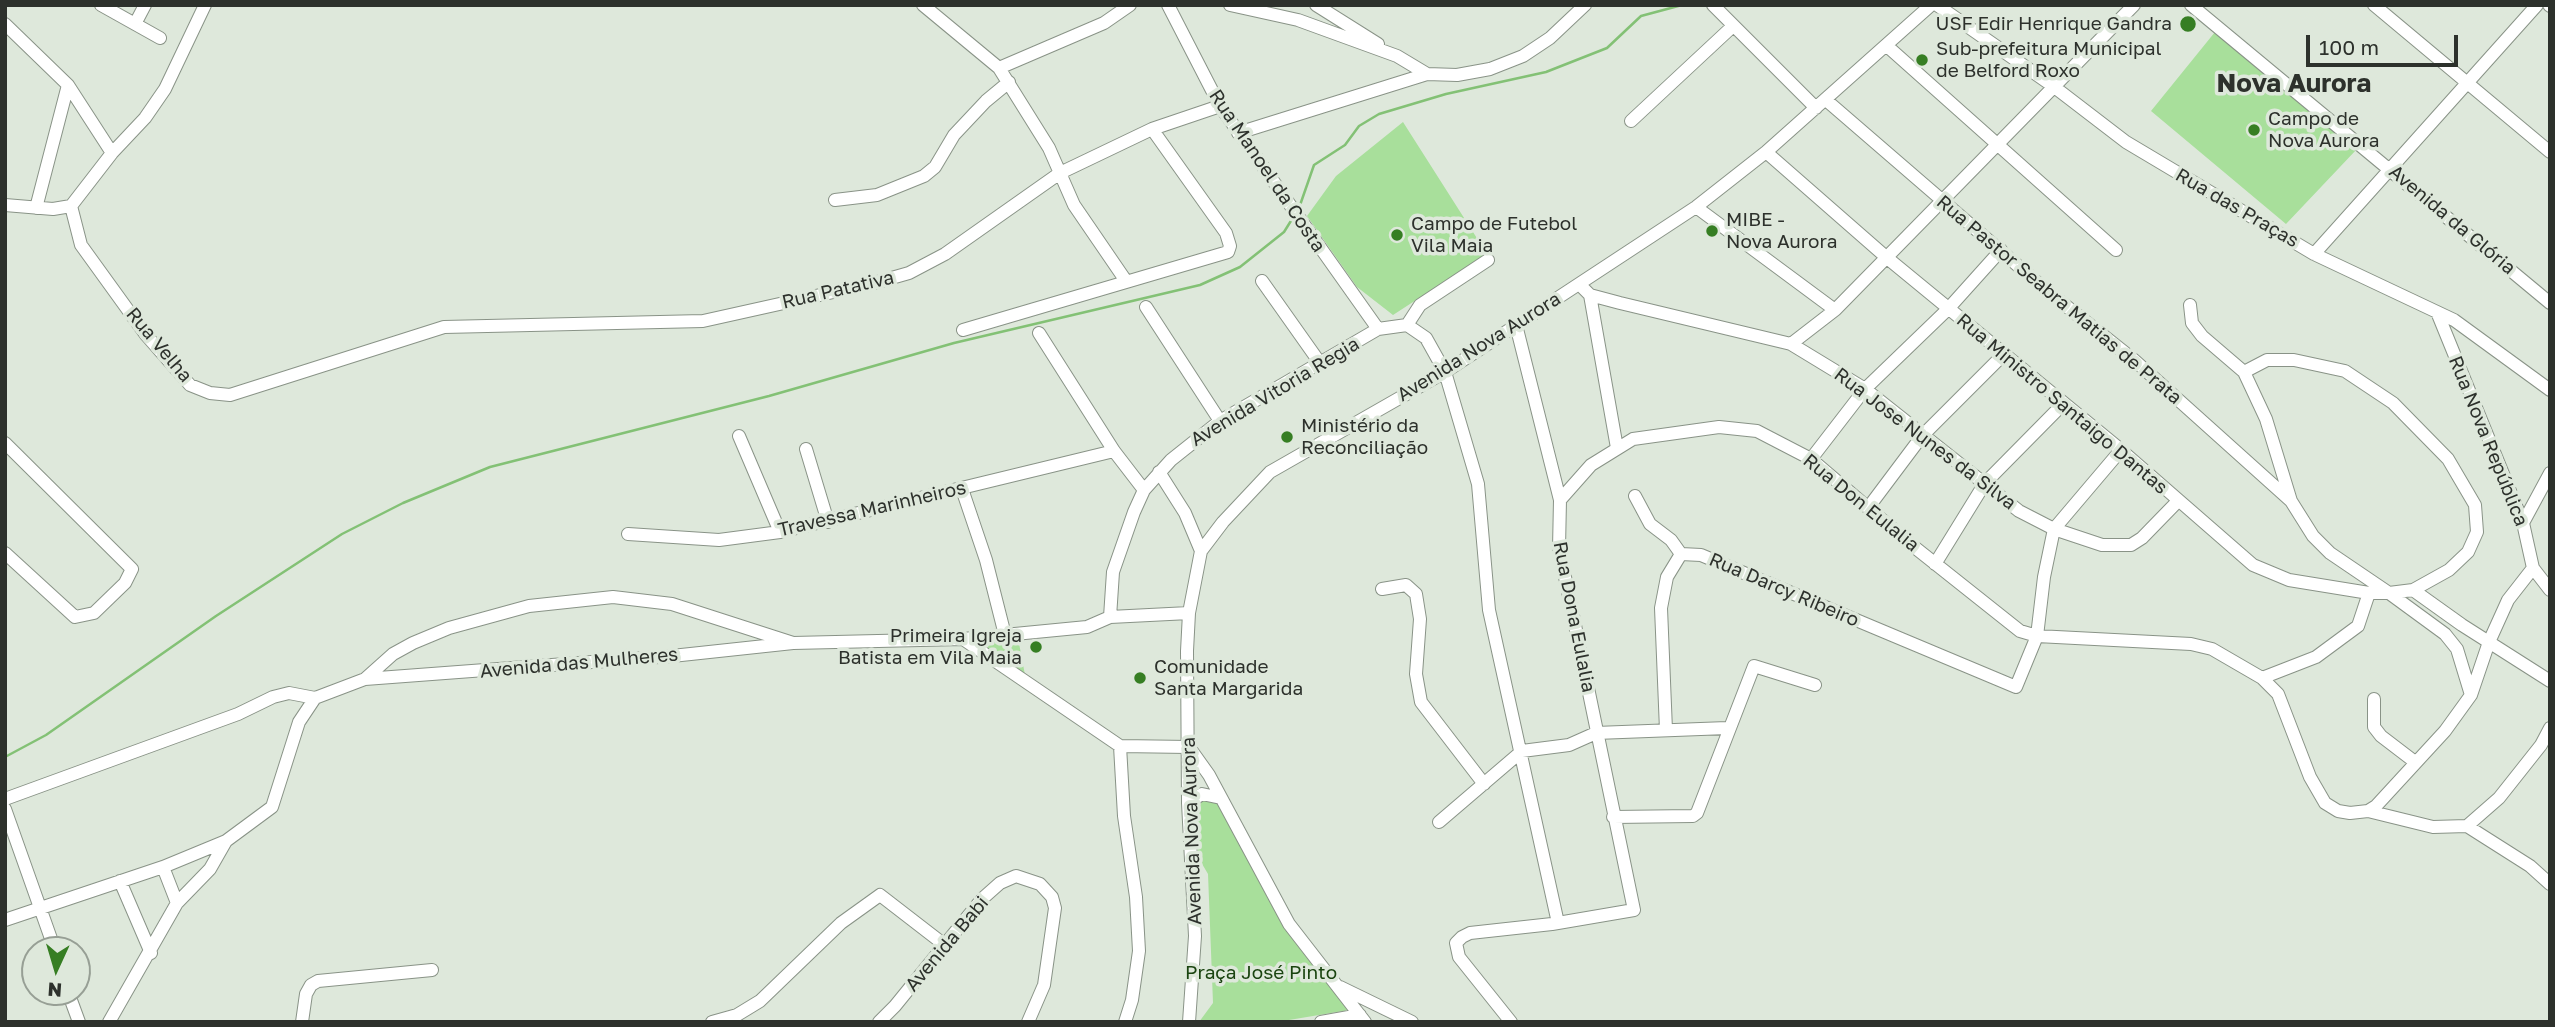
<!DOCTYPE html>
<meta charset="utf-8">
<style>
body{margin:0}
#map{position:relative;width:2555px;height:1027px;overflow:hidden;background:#dee8db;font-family:"Golos Text",sans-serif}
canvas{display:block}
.frame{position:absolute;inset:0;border:7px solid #2d312c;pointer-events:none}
.north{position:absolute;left:21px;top:936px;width:70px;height:70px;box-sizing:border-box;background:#dee8db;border:2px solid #979f95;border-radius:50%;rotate:184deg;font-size:19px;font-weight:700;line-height:28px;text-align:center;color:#2d312c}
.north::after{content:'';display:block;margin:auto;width:24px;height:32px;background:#367e23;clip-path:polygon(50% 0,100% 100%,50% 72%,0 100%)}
.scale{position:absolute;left:2306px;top:35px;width:152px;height:32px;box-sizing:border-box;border:4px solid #2d312c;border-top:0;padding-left:9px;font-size:21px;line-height:24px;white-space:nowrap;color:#2d312c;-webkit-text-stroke:5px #dee8db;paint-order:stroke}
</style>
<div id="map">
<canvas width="2555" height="1027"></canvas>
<div class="frame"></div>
<div class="north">N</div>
<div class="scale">100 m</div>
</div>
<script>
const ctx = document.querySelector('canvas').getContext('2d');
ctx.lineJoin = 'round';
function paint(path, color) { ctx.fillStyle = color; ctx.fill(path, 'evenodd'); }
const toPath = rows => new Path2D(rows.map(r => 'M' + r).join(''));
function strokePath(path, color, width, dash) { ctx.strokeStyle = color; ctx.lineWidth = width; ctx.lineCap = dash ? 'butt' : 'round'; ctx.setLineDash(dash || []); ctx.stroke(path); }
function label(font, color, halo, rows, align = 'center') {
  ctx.font = font + ' "Golos Text",sans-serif'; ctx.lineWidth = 7; ctx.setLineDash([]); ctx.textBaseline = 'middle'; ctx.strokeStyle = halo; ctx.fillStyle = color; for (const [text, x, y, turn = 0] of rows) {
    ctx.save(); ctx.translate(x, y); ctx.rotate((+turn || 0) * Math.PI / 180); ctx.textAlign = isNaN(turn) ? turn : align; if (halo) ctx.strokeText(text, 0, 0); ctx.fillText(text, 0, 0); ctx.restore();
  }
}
paint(toPath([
 [2215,32,2357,149,2286,224,2151,111],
 [1403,122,1487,254,1393,315,1357,287,1307,216,1336,176],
 [1018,638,1025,675,973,641],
 [1202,797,1220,802,1349,1010,1277,1022,1199,1022,1213,1003,1208,874,1198,857,1195,803]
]), '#a8df9b');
strokePath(toPath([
 [1299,208,1314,165,1345,145,1359,126,1379,114,1446,94,1546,72,1607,48,1641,16,1682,5],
 [5,757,46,735,216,616,342,534,403,503,490,467,769,396,954,343,1200,285,1240,267,1284,232,1294,216]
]), '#83c175', 2.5);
const minor = toPath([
 [101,5,160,38],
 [923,5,999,68,1049,148,1074,205,1126,281],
 [1168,5,1220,106,1378,329],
 [1230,5,1298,20,1397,56,1427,74],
 [1316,5,1378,44],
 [1713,5,1816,108],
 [1937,5,2053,86,2126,142,2314,254,2454,320,2550,390],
 [2191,5,2550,303],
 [2374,5,2550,152],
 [2549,5,2550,6],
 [5,24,68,85,112,153],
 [135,24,145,5],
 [1887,46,2116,250],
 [999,68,1104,23,1130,5],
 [1826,100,2046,290,2134,360,2291,501],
 [1631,121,1733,26],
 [1238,133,1427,74,1457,75,1490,69,1523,56,1550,38,1585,5],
 [1766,152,1886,257,2121,450,2253,565,2289,580,2369,593,2389,593,2445,634,2457,649,2471,695],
 [835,200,877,195,924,176,935,167,954,135,986,101,1009,82],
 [5,205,53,209,71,206],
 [71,206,81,245,146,335,190,385,210,393,230,395,444,327,703,321,874,283,909,273,945,254,1060,173,1152,129,1220,106],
 [71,206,112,153,145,118,165,89,205,5],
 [1696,207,1835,310],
 [36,208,68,85],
 [2314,254,2537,5],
 [1262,281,1320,363],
 [1579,284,1590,295,1620,303,1791,344,1865,389,2019,511,2054,529,2102,545,2131,545,2142,538,2178,501],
 [1590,295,1617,448],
 [2190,305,2192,323,2202,336,2244,372,2266,419,2291,501,2313,536,2330,553,2389,593,2413,590,2462,625,2550,681],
 [1146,307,1220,421],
 [2437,312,2523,523,2533,568,2550,590],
 [1407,325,1426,338,1445,372,1478,484,1489,610,1558,923],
 [963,330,1228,252,1230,246,1226,233,1152,129],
 [1039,333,1114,451,1144,490],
 [1791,344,1835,310,2134,5],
 [2244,372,2267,360,2294,360,2345,371,2393,403,2448,459,2475,505,2477,532,2468,552,2449,570,2413,590],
 [739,436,780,532],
 [5,443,132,569,125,583,94,613,75,617,5,553],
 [806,449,828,522],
 [1811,459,1865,389,1948,309,2001,250],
 [1159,472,1185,513,1201,551],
 [962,489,986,560,1005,635],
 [1635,496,1650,524,1671,540,1681,554],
 [1560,500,1591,465,1633,439,1719,427,1757,431,1811,459,1913,546,2020,631,2037,636,2191,644,2212,649,2262,678,2278,694,2310,777,2325,803,2338,811,2350,813,2368,811,2376,806,2445,731,2471,695,2489,642,2508,600,2533,568],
 [1868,508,1922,436,2004,354],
 [2523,523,2550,473],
 [628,534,719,540,780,532,1114,451],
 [1935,564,1985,483,2064,403],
 [1382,589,1406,585,1416,594,1420,619,1416,674,1421,702,1484,784],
 [1110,617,1113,572,1134,512,1144,490,1171,460,1220,421,1378,329,1407,325,1420,305,1488,260],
 [963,639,1120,746,1189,747,1209,775,1289,924,1365,1022],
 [2262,678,2316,657,2358,626,2369,593],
 [365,679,672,656,793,643,963,639,1087,627,1110,617,1189,613],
 [2374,699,2374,727,2381,736,2415,762],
 [1666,730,1661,608,1667,577,1681,554,1701,555,2016,687,2037,636,2044,577,2054,529,2121,450],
 [1120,746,1124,816,1136,897,1139,951,1132,1000,1125,1022],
 [5,799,238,714,273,697,289,693,315,698],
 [1188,803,1202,794,1221,798],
 [5,809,55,950],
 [2368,811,2433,827,2467,826,2499,798,2541,745,2550,728],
 [1613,817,1693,816,1697,813,1754,666,1815,685],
 [1439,822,1522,751,1569,745,1596,733,1727,728],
 [2467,826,2530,866,2550,884],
 [163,867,177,903],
 [120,881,151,953],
 [5,920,163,867,226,841],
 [1340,987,1412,1022],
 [68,992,79,1022],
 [109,1022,177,903,210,869,226,841,272,807,299,722,315,698,365,679,393,654,413,643,449,628,529,606,613,597,672,604,793,643],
 [302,1022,306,994,311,985,318,981,432,970],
 [712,1022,737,1015,760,1001,841,923,880,895,946,946],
 [879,1022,895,1006,982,899,1000,883,1016,876,1040,884,1052,897,1055,908,1044,985,1028,1022],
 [1189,1022,1195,936,1188,803,1187,651,1189,613,1201,551,1223,522,1270,472,1445,372,1696,207,1766,152,1931,5],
 [1321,1022,1360,1015],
 [1511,1022,1459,957,1456,943,1462,937,1470,933,1552,924,1634,910,1559,548,1560,500,1516,325]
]);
strokePath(minor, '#899387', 14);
strokePath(minor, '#fff', 12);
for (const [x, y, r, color] of [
 [2188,24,9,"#367e23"],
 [1922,60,7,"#367e23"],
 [2254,130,7,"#367e23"],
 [1712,231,7,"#367e23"],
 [1397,235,7,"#367e23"],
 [1287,437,7,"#367e23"],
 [1036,647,7,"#367e23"],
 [1140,678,7,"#367e23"]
]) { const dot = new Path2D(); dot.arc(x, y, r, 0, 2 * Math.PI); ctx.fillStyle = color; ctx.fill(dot); strokePath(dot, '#dee8db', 2.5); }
label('19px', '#2d312c', '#dee8db', [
 ["USF Edir Henrique Gandra",2172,24,"right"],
 ["Sub-prefeitura Municipal",1936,49],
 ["de Belford Roxo",1936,71],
 ["Campo de",2268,119],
 ["Nova Aurora",2268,141],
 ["MIBE -",1726,220],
 ["Nova Aurora",1726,242],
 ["Campo de Futebol",1411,224],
 ["Vila Maia",1411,246],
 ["Ministério da",1301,426],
 ["Reconciliação",1301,448],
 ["Primeira Igreja",1022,636,"right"],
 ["Batista em Vila Maia",1022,658,"right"],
 ["Comunidade",1154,667],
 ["Santa Margarida",1154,689]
], 'left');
label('19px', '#2d312c', '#dee8db', [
 ["Rua Manoel da Costa",1267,171,56],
 ["Rua das Praças",2237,208,30],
 ["Avenida da Glória",2452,220,40],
 ["Rua Patativa",838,290,-13],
 ["Rua Pastor Seabra Matias de Prata",2059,300,40],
 ["Rua Velha",159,345,50],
 ["Avenida Nova Aurora",1479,347,-32],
 ["Avenida Vitoria Regia",1275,392,-31],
 ["Rua Ministro Santaigo Dantas",2062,404,40],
 ["Rua Jose Nunes da Silva",1925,439,37],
 ["Rua Nova República",2488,441,68],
 ["Rua Don Eulalia",1861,503,39],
 ["Travessa Marinheiros",872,509,-13],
 ["Rua Darcy Ribeiro",1784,590,23],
 ["Rua Dona Eulalia",1574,617,79],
 ["Avenida das Mulheres",579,663,-5],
 ["Avenida Nova Aurora",1192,831,-92],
 ["Avenida Babi",947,944,-50]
]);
label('19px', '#1a4410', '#dee8db', [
 ["Praça José Pinto",1261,973]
]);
label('bold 26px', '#2d312c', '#dee8db', [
 ["Nova Aurora",2294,84]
]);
</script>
